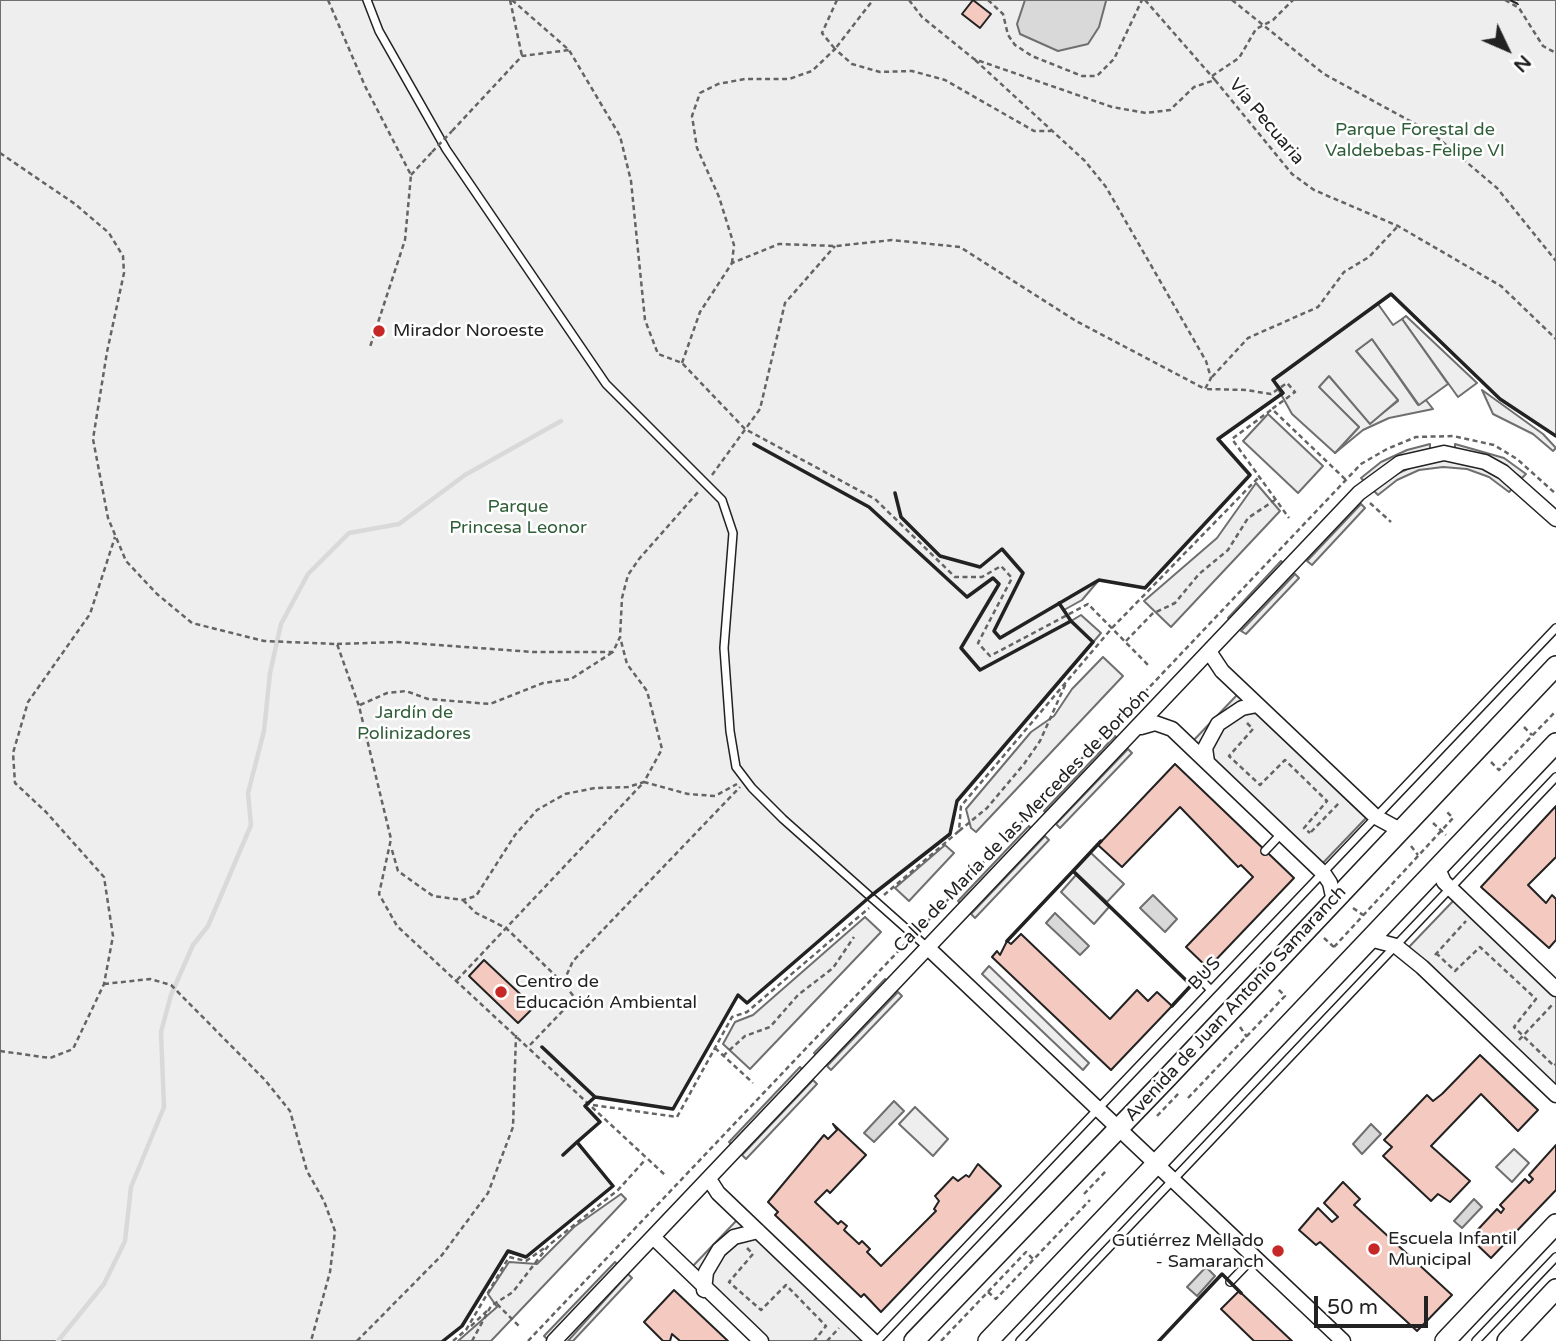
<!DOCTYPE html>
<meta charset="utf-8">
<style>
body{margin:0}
#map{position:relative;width:1556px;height:1341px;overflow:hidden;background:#fff;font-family:"Varela Round",sans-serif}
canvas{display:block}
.north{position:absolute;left:1472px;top:14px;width:70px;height:70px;-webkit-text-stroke:5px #fff;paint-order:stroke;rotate:134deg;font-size:19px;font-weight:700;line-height:28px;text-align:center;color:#222}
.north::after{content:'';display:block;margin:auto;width:24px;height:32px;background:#222;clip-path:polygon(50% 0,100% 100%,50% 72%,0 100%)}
.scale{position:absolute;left:1314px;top:1296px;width:114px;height:32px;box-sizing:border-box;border:4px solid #222;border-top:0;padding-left:9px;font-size:21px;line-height:24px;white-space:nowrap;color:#222;-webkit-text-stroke:5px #fff;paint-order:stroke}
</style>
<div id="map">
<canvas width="1556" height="1341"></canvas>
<div class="north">N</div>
<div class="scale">50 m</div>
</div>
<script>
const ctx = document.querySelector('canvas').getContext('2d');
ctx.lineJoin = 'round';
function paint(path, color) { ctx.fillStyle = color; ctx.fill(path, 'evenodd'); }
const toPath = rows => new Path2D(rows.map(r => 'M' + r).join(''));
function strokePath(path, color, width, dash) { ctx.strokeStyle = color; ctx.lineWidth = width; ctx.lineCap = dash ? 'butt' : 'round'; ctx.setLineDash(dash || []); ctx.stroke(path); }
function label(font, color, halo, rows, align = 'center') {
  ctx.font = font + ' "Varela Round",sans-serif'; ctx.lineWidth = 5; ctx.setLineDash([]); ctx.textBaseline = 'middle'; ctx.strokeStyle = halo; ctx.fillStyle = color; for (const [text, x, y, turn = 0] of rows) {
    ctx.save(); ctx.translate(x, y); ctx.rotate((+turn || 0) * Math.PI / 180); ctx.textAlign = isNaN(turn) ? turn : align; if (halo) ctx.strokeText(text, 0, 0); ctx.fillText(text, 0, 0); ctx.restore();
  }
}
const green = toPath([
 [0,0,1556,0,1556,436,1500,399,1392,294,1274,380,1283,393,1218,439,1250,475,1145,588,1099,580,1082,600,1064,610,1071,621,1081,615,1101,633,957,801,950,834,872,895,747,1003,738,995,673,1109,595,1097,585,1106,600,1122,577,1143,613,1186,526,1257,508,1252,462,1326,443,1341,0,1341,0,0],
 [1406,316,1477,383,1458,397,1402,319,1406,316],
 [1372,339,1418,405,1426,400,1433,409,1389,418,1363,430,1335,453,1359,427,1318,387,1329,376,1370,423,1398,401,1356,351,1372,339],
 [1482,390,1543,434,1556,448,1553,451,1533,434,1493,414,1482,390],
 [1256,483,1280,511,1171,627,1144,601,1217,538,1256,483],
 [1103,657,1123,676,976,832,971,828,966,809,1031,732,1054,716,1072,689,1103,657],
 [1237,695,1366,818,1320,866,1191,743,1237,695],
 [945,845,954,853,909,901,895,888,945,845],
 [1091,853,1124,884,1107,902,1074,871,1091,853],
 [1076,875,1109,907,1094,924,1061,892,1076,875],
 [1455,899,1556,996,1556,1089,1408,948,1455,899],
 [865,917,881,932,750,1069,723,1044,735,1022,753,1015,865,917],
 [915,1107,948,1139,933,1156,899,1124,915,1107],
 [1514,1149,1529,1163,1512,1182,1496,1167,1514,1149],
 [621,1194,626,1199,491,1341,458,1341,497,1307,488,1294,509,1262,537,1264,574,1227,621,1194],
 [737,1220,864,1341,767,1341,691,1268,737,1220]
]);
paint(green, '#eee');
strokePath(green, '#6f6f6f', 2);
const parking = toPath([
 [1378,304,1393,325,1402,319,1448,384,1419,405,1372,339,1356,351,1398,400,1370,424,1329,376,1319,387,1359,427,1335,453,1292,414,1273,380,1378,304],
 [1268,414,1323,466,1298,493,1243,441,1268,414],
 [1430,444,1430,449,1409,454,1384,466,1364,481,1361,478,1381,462,1407,450,1430,444],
 [1455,444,1504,458,1526,474,1522,478,1500,463,1455,449,1455,444],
 [1443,460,1469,463,1493,471,1514,487,1509,492,1489,477,1467,469,1443,467,1419,470,1397,480,1378,495,1373,490,1394,475,1417,465,1443,460],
 [1361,504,1365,508,1312,565,1307,561,1361,504],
 [1281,561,1286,565,1232,621,1228,618,1281,561],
 [1295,574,1299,578,1246,634,1241,631,1295,574],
 [1115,736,1119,740,1048,815,1044,811,1115,736],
 [1128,749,1132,753,1060,828,1056,824,1128,749],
 [1029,826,1033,830,962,905,958,901,1029,826],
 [1045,836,1049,840,975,918,971,914,1045,836],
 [989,966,1089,1063,1083,1070,982,974,989,966],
 [885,979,889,983,818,1057,814,1053,885,979],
 [898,992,902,996,831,1070,827,1066,898,992],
 [800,1067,804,1071,733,1146,729,1142,800,1067],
 [813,1080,817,1084,746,1159,742,1155,813,1080],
 [615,1262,619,1266,548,1340,544,1336,615,1262],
 [628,1274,632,1278,573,1341,568,1341,628,1274]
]);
paint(parking, '#ededed');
strokePath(parking, '#6f6f6f', 2);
const water = toPath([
 [1025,0,1106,0,1106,1,1099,27,1088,44,1058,51,1020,34,1017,24,1025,0],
 [1153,895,1177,919,1165,932,1140,908,1153,895],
 [1055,913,1089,946,1080,955,1046,923,1055,913],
 [894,1101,904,1111,874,1142,864,1133,894,1101],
 [1371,1124,1381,1134,1362,1154,1353,1144,1371,1124],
 [1474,1199,1482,1207,1462,1228,1454,1221,1474,1199],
 [1206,1267,1215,1276,1197,1296,1187,1287,1206,1267]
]);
paint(water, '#d9d9d9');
strokePath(water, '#6f6f6f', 2);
strokePath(toPath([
 [58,1341,104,1284,125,1241,131,1187,164,1107,161,1032,171,995,193,945,208,926,251,825,248,793,264,731,270,673,281,624,308,574,349,533,399,524,465,475,561,421]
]), '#d9d9d9', 4.5);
const building = toPath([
 [973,0,991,14,980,28,962,14,973,0],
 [1175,764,1294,878,1208,968,1186,947,1253,877,1241,865,1238,867,1180,807,1122,867,1098,845,1175,764],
 [1556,806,1556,857,1528,885,1546,903,1552,895,1556,899,1556,940,1549,948,1481,887,1556,806],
 [1021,934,1110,1019,1137,990,1148,1001,1157,992,1172,1006,1111,1070,992,957,997,951,1000,955,1007,941,1011,944,1021,934],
 [484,960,534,1007,518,1023,469,976,484,960],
 [1480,1055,1538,1110,1518,1131,1481,1094,1431,1146,1470,1181,1450,1202,1438,1194,1431,1201,1383,1156,1392,1147,1384,1140,1427,1095,1433,1101,1442,1094,1480,1055],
 [833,1124,866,1155,830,1193,827,1190,815,1202,838,1224,841,1221,847,1226,844,1230,859,1244,862,1241,870,1249,867,1252,881,1266,936,1211,934,1209,939,1201,935,1196,953,1177,958,1181,966,1175,969,1177,978,1164,1001,1186,881,1312,864,1294,861,1297,775,1215,778,1212,768,1202,824,1135,828,1139,837,1130,833,1124],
 [1556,1145,1556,1190,1491,1258,1470,1238,1497,1209,1501,1213,1504,1209,1500,1205,1525,1179,1529,1183,1533,1179,1529,1175,1556,1145],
 [1343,1182,1360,1199,1354,1205,1452,1295,1417,1331,1320,1242,1316,1245,1299,1230,1318,1208,1332,1222,1338,1217,1324,1203,1343,1182],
 [674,1290,728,1341,680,1341,672,1334,670,1341,663,1341,644,1322,674,1290],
 [1239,1291,1292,1341,1254,1341,1221,1309,1239,1291]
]);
paint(building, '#f3c9c0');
strokePath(building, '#222', 2);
const lane = toPath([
 [367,0,379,31,446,149,606,384,722,500,733,533,724,648,730,731,736,767,752,788,783,819,927,947],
 [1265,851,1281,834],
 [1199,978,1211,990],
 [1230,1282,1254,1257],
 [877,1341,1556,628],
 [1020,1341,1556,777],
 [1476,1341,1556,1257]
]);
const street = toPath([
 [1210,653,1222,671,1376,817,1400,830],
 [1141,727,1155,723,1172,729,1324,874,1330,883,1334,901],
 [1207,762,1205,748,1218,724,1242,708,1257,705],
 [1437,867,1444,882,1556,989],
 [1370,939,1396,946,1422,967,1556,1095],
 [927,947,1343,1341],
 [709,1179,718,1193,873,1341],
 [653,1237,761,1341],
 [704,1290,706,1272,719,1250,734,1237,758,1231],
 [554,1341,1359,493,1400,463,1444,453,1485,462,1503,472,1556,519]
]);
const secondary = toPath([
 [914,1341,1167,1078,1556,666],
 [988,1341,1556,743],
 [1445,1341,1556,1224],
 [1507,1341,1556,1289]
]);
strokePath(lane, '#222', 10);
strokePath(street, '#222', 17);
strokePath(secondary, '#222', 22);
strokePath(toPath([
 [328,0,365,86,411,175,405,240,370,347],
 [510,0,522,56],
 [512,0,569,50,620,136,631,181,645,320,658,354,682,363,745,429,875,499,955,577,982,577,1001,566,1012,578,978,643,990,656,1088,604,1149,666],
 [837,0,822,33,835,49,873,0],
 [909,0,922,17,974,59,1112,107,1146,113,1170,110,1194,87,1215,80,1292,174,1314,190,1398,226,1501,286,1556,339],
 [988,0,1003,14,1008,35,1015,45,1032,56,1082,76,1097,76,1114,59,1142,0],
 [1145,0,1215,80],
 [1232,0,1324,74,1432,133,1497,188,1556,261],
 [1505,0,1519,8,1543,46,1556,53],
 [1212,76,1239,58,1256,29,1273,20,1293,0],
 [452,131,522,56,569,50],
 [0,153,75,204,109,233,123,256,124,273,107,352,93,439,108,518,126,561,157,594,192,623,264,641,337,644,359,706,391,839,379,894,397,926,665,1175],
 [411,175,432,152],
 [732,263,734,245,719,197,697,148,692,116,700,93,718,84,745,79,789,79,812,71,835,49,852,64,880,72,912,71,945,80,1034,131,1051,131],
 [682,363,700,312,732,263,779,244,836,246,892,240,960,247,1076,321,1205,389,1211,378,1206,361,1106,187,1085,161,974,59],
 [1212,377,1248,338,1318,307,1344,272,1369,257,1398,226],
 [1207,389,1246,390,1271,394,1287,383,1295,392,1272,409,1346,480],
 [1271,410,1232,439,1289,518],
 [712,475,760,409,785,303,835,246],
 [1370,503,1391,522],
 [1126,641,1152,614,1175,603,1199,574,1228,550,1248,518,1275,500],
 [337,644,397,642,533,652,613,652,620,637,622,598,628,575,639,559,699,491],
 [360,705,387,693,406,691,428,699,490,704,543,683,571,679,613,652],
 [1247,723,1253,729,1229,756,1260,785,1285,760,1327,801,1304,828,1310,833],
 [1524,727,1532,735],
 [1491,762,1499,770,1556,711],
 [1433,823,1446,835],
 [959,831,987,808,1024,764,1040,741,1066,683],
 [1311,832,1340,802],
 [1411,846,1418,855],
 [392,850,398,871,433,896,463,900,476,896,515,835,537,810,565,794,595,788,628,787,644,782,662,749,647,691,627,664,620,637],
 [884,895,959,831,961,806,1112,628,1259,477],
 [463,900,476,913,506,928,562,982],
 [1353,908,1363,915],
 [922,927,1361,464,1387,449,1416,437,1453,436,1494,445,1517,459,1556,494],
 [1324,938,1335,948],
 [1334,947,1453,818,1445,810],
 [1436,953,1455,971,1480,947,1536,999,1514,1027,1554,1066,1556,1064],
 [1435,955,1466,921],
 [457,980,644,782,688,794,715,796,737,784],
 [104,984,150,979,171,985,265,1080,290,1111,307,1171,324,1201,335,1231,330,1272,311,1341],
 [1240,1027,1247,1037],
 [1519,1040,1553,1004],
 [530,1045,575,998,563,983,573,961,740,787],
 [715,1048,753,1083],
 [0,1051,50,1058,73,1049,104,984,113,936,104,877,46,812,15,783,13,753,28,702,90,614,115,537],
 [723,1056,745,1036,770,1027,798,995,833,968,854,937],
 [1188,1098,1285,996,1277,988],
 [593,1105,677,1117,732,1017,747,1012,869,908],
 [1157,1116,1179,1093],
 [1084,1194,1107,1170],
 [747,1248,753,1254,729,1282,761,1310,786,1285,826,1326,814,1341],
 [988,1292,996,1299,1090,1200],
 [497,1304,521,1328],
 [471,1326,489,1309],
 [357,1341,442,1255,488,1193,513,1127,516,1035],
 [453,1341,466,1330,509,1257,526,1261,546,1247],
 [472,1341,491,1306,513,1292,549,1245,618,1190,646,1159],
 [528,1341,907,942],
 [827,1341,839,1328],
 [941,1341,1026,1252,1033,1259]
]), '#646464', 2.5, [5, 3.5]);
strokePath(lane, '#fff', 7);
strokePath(street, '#fff', 14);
strokePath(secondary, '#fff', 19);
strokePath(toPath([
 [432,152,452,131]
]), '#646464', 2.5, [5, 3.5]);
strokePath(toPath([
 [1510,0,1518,4,1518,0]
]), '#222', 2, [9, 3.5]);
strokePath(toPath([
 [754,444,869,507,967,597,993,578,999,584,961,648,980,670,1071,621],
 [895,493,901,517,940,556,980,567,1002,549,1023,573,994,631,1000,638,1099,580,1145,588,1250,475,1218,439,1283,393,1273,380,1391,294,1500,399,1556,436],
 [1101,841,1073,871,1192,986],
 [1007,941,1073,871],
 [1172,1006,1210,965],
 [542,1047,595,1097],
 [563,1155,577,1142],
 [443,1341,462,1326,508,1251,526,1257,613,1186,577,1142,600,1122,585,1106,595,1097,673,1109,738,995,747,1003,872,895,950,834,957,801,1093,642,1071,621,1059,603],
 [1159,1341,1222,1274,1241,1293]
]), '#222', 3.5);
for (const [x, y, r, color] of [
 [379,331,7,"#c62828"],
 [501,992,7,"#c62828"],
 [1374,1249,7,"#c62828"],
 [1278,1251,7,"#c62828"]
]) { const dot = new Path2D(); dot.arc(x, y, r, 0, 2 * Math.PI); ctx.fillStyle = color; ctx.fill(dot); strokePath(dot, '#fff', 2.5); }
label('18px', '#222', '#fff', [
 ["Vía Pecuaria",1266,122,50],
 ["Calle de María de las Mercedes de Borbón",1022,821,-46],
 ["BUS",1205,974,-46],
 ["Avenida de Juan Antonio Samaranch",1236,1004,-47]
]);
label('18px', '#2f5e38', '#fff', [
 ["Parque Forestal de",1415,130],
 ["Valdebebas-Felipe VI",1415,151],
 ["Parque",518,507],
 ["Princesa Leonor",518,528],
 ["Jardín de",414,713],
 ["Polinizadores",414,734]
]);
label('18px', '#222', '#fff', [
 ["Mirador Noroeste",393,331],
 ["Centro de",515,982],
 ["Educación Ambiental",515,1003],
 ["Escuela Infantil",1388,1239],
 ["Municipal",1388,1260],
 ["Gutiérrez Mellado",1264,1241,"right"],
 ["- Samaranch",1264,1262,"right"]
], 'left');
</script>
